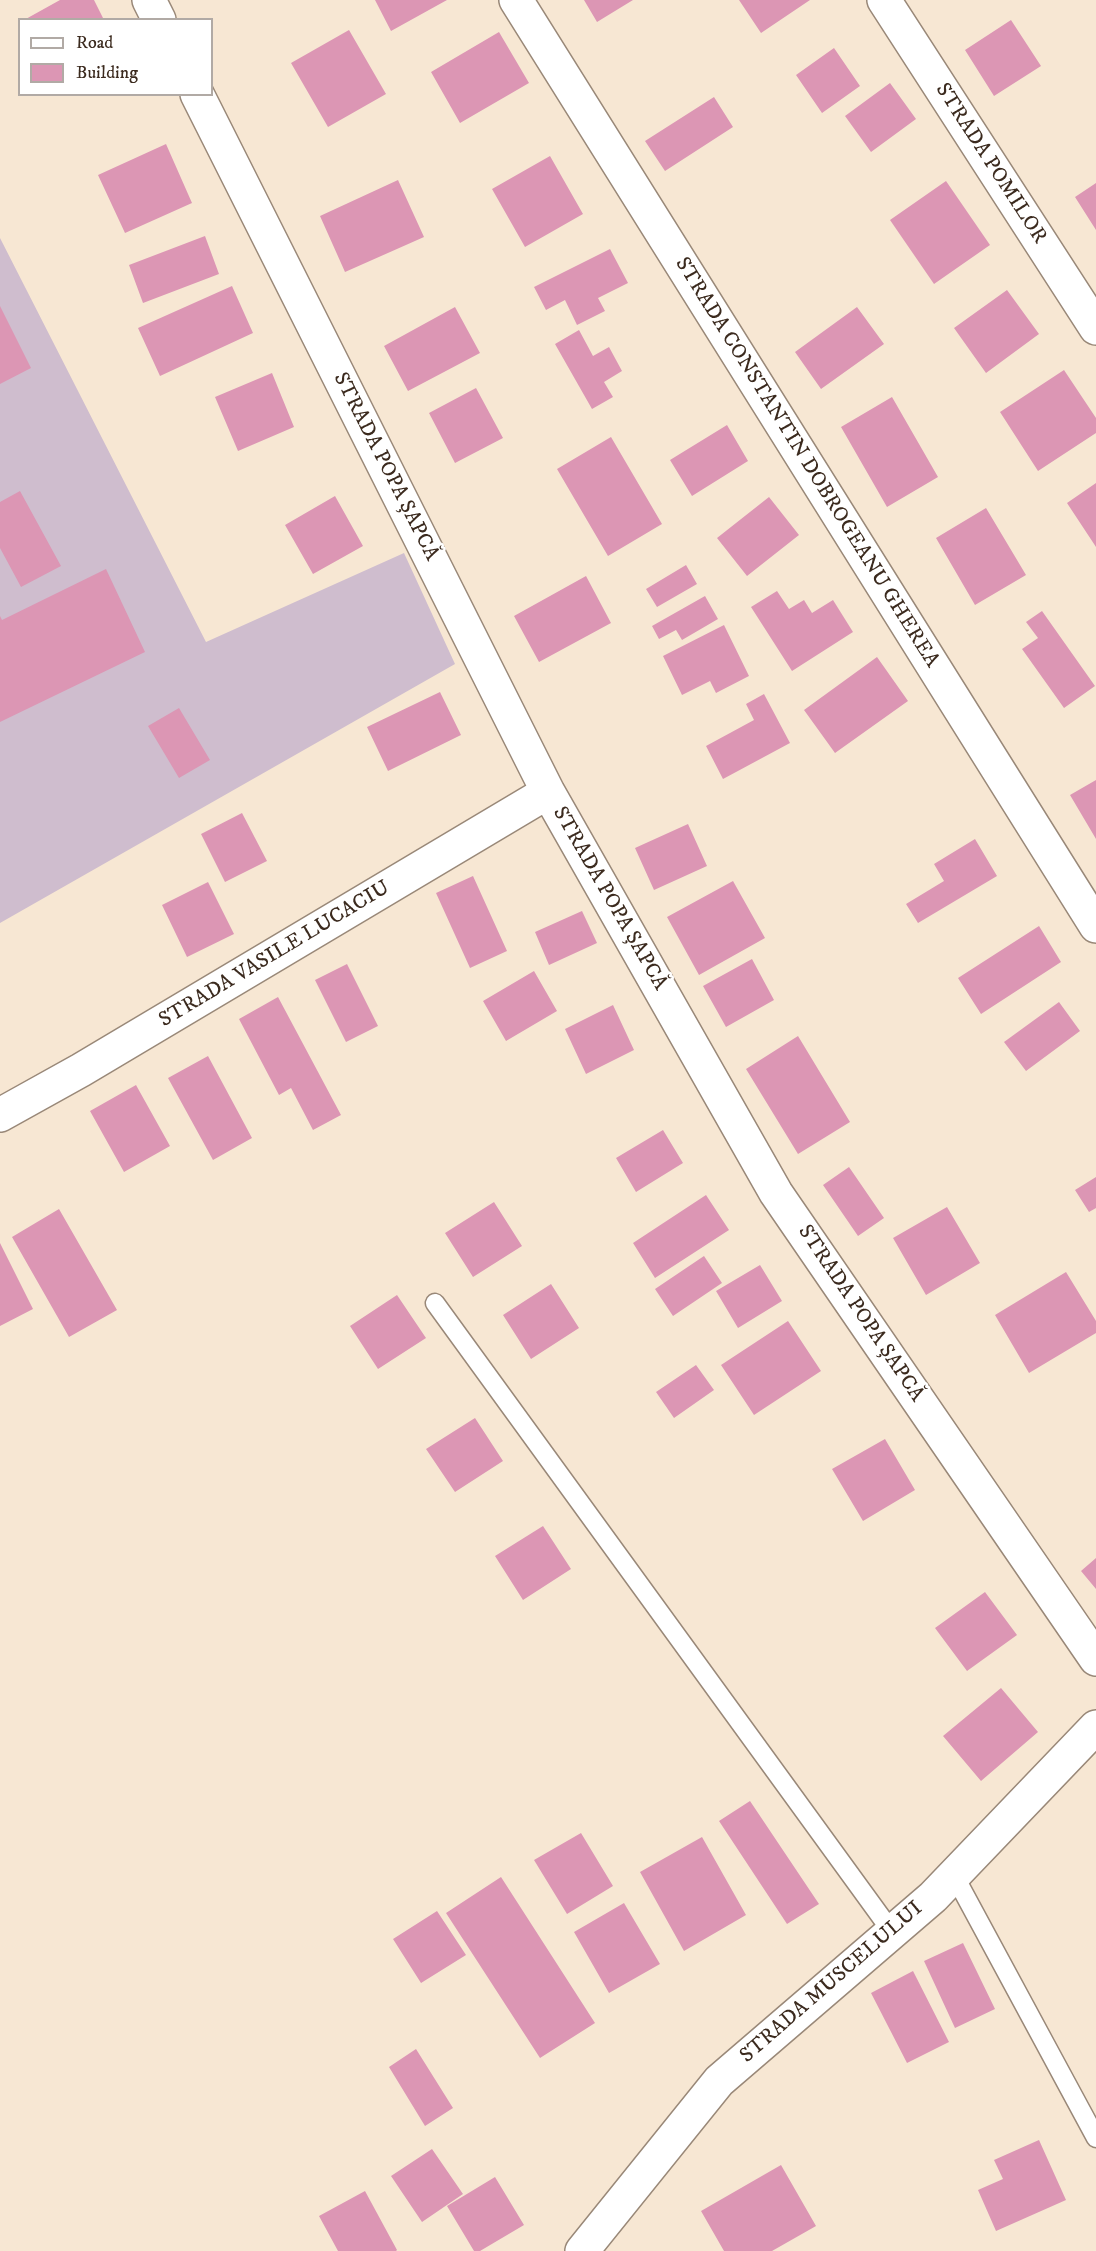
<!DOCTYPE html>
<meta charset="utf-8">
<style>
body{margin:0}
#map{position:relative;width:1096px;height:2251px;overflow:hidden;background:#f7e7d3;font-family:"IM FELL DW Pica",serif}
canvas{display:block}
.legend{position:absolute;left:18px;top:18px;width:195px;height:78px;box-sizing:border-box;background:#fff;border:2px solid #b1aaa5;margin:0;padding:8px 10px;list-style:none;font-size:18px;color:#3b2a1e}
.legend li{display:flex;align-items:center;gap:12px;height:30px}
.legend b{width:30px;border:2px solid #b1aaa5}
</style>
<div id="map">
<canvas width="1096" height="2251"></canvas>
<ul class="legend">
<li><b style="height:8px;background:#fff"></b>Road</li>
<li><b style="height:16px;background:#dc96b4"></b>Building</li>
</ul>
</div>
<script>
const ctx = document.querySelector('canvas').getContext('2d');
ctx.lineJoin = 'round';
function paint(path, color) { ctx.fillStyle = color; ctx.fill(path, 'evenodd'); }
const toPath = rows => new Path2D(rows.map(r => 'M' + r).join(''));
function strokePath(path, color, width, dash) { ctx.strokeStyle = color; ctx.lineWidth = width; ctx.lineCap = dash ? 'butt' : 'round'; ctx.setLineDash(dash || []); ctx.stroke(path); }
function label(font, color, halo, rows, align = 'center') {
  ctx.font = font + ' "IM FELL DW Pica",serif'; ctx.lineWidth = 5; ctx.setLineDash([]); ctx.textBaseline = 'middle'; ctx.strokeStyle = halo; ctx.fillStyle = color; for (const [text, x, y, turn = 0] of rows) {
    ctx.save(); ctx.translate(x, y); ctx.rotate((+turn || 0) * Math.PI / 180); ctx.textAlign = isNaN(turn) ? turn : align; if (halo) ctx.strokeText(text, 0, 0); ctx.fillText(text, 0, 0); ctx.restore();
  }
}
paint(toPath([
 [0,238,206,642,404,553,455,664,0,923]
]), '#cfbdce');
paint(toPath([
 [60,0,94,0,104,20,24,20],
 [375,0,447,0,391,31],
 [584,0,633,0,597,22],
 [739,0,810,0,761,33],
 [1011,20,1041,66,994,96,965,50],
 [349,30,386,94,328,127,291,63],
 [499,32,529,83,460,123,431,72],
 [834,48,860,86,822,113,796,75],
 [890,83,916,119,871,152,845,116],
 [714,97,733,127,665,171,645,141],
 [166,144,192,203,125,233,98,175],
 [550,156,583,214,525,247,492,189],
 [398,180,424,237,345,272,320,216],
 [946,181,990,245,934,284,890,220],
 [1096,183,1096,230,1075,197],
 [205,236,219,274,143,303,129,265],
 [610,249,628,283,598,298,605,311,577,325,565,300,546,310,534,287],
 [232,286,253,333,160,376,138,328],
 [1007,290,1039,334,986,373,954,328],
 [0,306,31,368,0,384],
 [455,307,480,353,408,391,384,346],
 [857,307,884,344,821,389,795,352],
 [579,330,593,356,609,347,622,371,604,382,613,397,592,409,555,344],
 [1064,370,1096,418,1096,433,1038,471,1000,412],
 [272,373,294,427,238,451,215,397],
 [476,388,503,438,455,463,429,413],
 [892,397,938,477,887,507,841,427],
 [727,425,748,461,692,496,670,460],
 [611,437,662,524,608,556,557,469],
 [1096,483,1096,547,1067,503],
 [20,491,61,566,21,587,0,548,0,502],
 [335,496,363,546,313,574,285,525],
 [769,497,799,535,747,576,717,538],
 [986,508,1026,575,975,605,936,538],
 [686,565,697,584,657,607,646,589],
 [106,569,145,652,0,722,0,616,2,620],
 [586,576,611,623,539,662,514,616],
 [777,591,789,609,804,600,812,613,833,600,853,632,792,671,751,607],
 [705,596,718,619,682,640,676,630,659,639,652,626],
 [1042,611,1095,686,1064,708,1022,649,1038,638,1026,622],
 [724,625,749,676,716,693,710,681,682,695,663,656],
 [877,657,908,701,835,753,804,710],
 [440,692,461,735,388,771,367,727],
 [764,694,790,743,723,779,706,746,754,720,746,704],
 [179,708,210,760,179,778,148,726],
 [1096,780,1096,839,1070,795],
 [242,813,267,861,225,882,201,834],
 [688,824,707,866,654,890,635,848],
 [975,839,997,876,918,923,906,904,944,881,934,864],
 [473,876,507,951,470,968,436,893],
 [733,881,765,938,699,975,667,917],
 [208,882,234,934,187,957,162,905],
 [582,911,597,943,549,965,535,932],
 [1039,926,1061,962,981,1014,958,978],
 [752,959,774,1000,726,1027,703,986],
 [347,964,378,1026,346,1042,315,980],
 [534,971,557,1011,506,1041,483,1001],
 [278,997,341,1115,313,1130,291,1088,279,1095,239,1019],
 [1059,1002,1080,1031,1026,1071,1004,1042],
 [613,1005,634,1050,586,1074,565,1029],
 [798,1036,850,1122,798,1154,746,1069],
 [208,1056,252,1138,213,1160,168,1078],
 [136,1085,170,1146,124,1172,90,1111],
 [663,1130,683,1163,636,1192,616,1158],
 [849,1167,884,1218,858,1236,823,1185],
 [1096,1177,1096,1208,1089,1212,1075,1190],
 [706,1195,729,1230,655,1278,633,1243],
 [494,1202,522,1246,473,1277,445,1233],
 [947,1207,980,1263,926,1295,893,1238],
 [59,1209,117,1310,69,1337,12,1237],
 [0,1243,33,1309,0,1326],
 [704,1256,722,1283,673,1316,655,1289],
 [760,1265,782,1301,738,1328,716,1291],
 [1066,1272,1096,1321,1096,1333,1029,1373,995,1315],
 [551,1284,579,1328,531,1359,503,1315],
 [397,1295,426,1338,378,1369,350,1326],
 [788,1321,821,1371,754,1415,721,1365],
 [696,1365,714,1390,674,1418,656,1392],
 [475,1418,503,1461,455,1492,426,1449],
 [885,1439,915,1490,863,1521,832,1469],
 [543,1526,571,1569,523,1600,495,1556],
 [1096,1558,1096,1589,1081,1571],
 [985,1592,1017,1635,967,1671,935,1628],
 [1001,1688,1038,1732,981,1781,943,1736],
 [750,1801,819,1904,787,1924,719,1821],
 [581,1833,613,1886,567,1914,534,1860],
 [702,1837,746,1915,684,1951,640,1872],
 [501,1877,595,2023,540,2058,446,1913],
 [624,1903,660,1964,609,1993,574,1932],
 [437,1911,466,1955,421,1983,393,1939],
 [963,1943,995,2009,955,2028,924,1961],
 [913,1971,949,2042,907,2063,871,1993],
 [416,2049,453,2108,425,2126,389,2067],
 [1039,2140,1066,2200,996,2231,978,2190,1003,2179,994,2160],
 [432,2149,463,2194,422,2222,391,2176],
 [781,2165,816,2226,772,2251,724,2251,701,2211],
 [495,2177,524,2225,480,2251,474,2251,447,2206],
 [365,2191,397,2250,396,2251,338,2251,319,2216]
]), '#dc96b4');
const service = toPath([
 [435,1303,892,1932],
 [954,1875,1096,2138]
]);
const minor = toPath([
 [149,0,159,20],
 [516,0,1096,926],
 [884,0,1096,328],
 [197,94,548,792,776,1193,1096,1659],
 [0,1115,81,1070,548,792],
 [582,2251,719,2081,933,1897,1096,1727]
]);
strokePath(service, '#998878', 21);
strokePath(minor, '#998878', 36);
strokePath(service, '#fff', 18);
strokePath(minor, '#fff', 33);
label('21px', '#3b2a1e', '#fff', [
 ["STRADA POMILOR",990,164,57],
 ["STRADA CONSTANTIN DOBROGEANU GHEREA",806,463,58],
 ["STRADA POPA ȘAPCĂ",385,467,63],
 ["STRADA POPA ȘAPCĂ",609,899,60],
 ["STRADA VASILE LUCACIU",275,955,-31],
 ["STRADA POPA ȘAPCĂ",860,1314,56],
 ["STRADA MUSCELULUI",832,1983,-41]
]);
</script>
